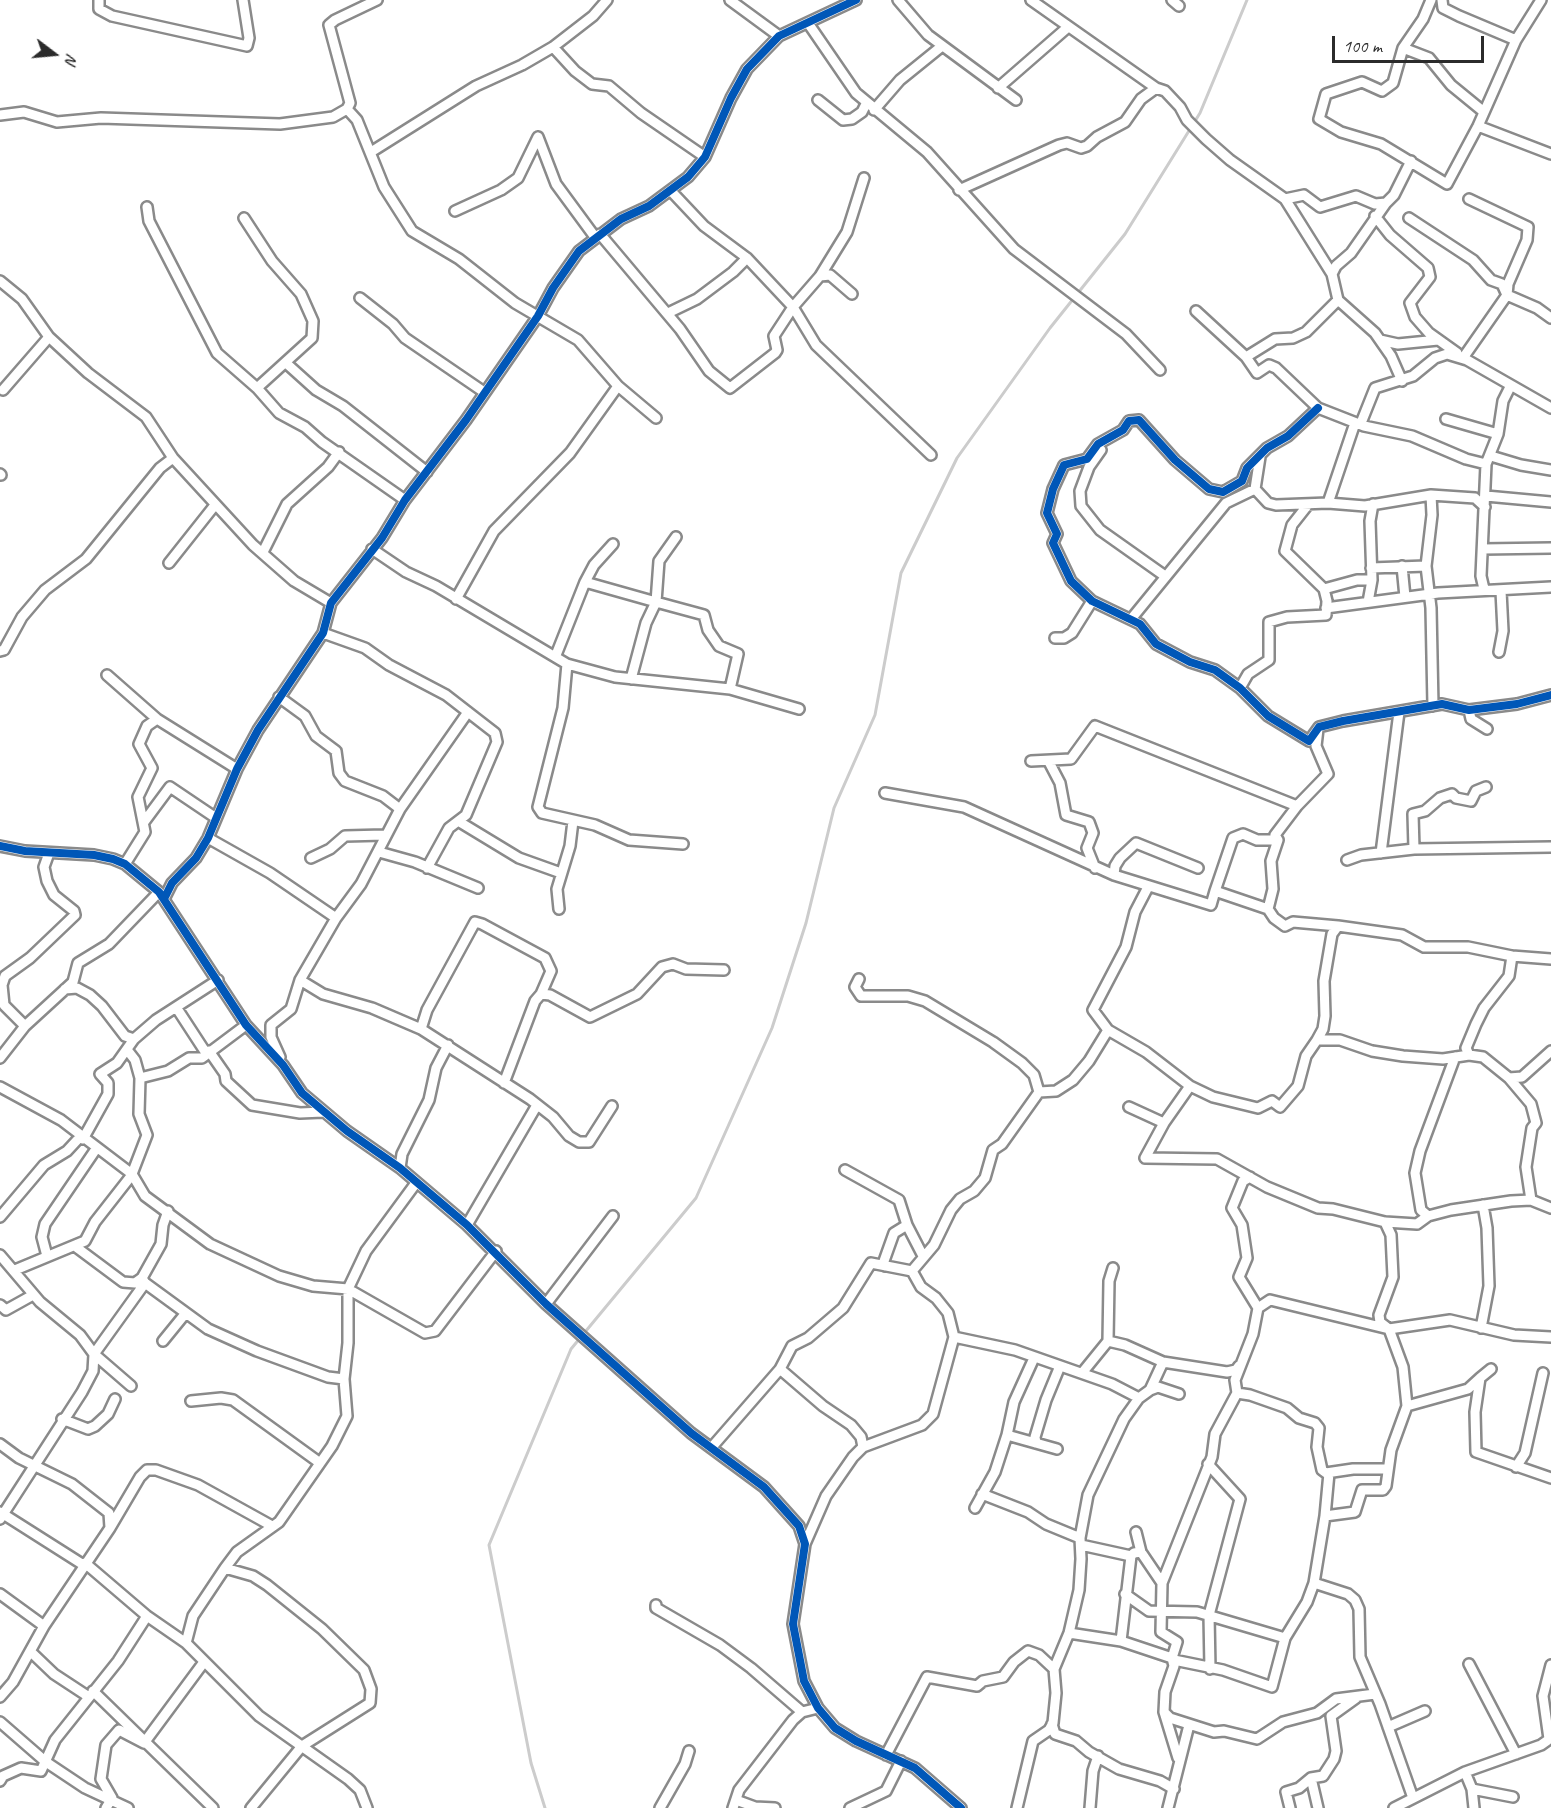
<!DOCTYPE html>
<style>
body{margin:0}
#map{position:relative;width:1551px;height:1808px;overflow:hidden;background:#fff;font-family:Caveat,sans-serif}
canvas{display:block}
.north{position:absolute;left:24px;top:24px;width:60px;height:60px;-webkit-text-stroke:4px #fff;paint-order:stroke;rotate:106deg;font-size:16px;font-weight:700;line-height:24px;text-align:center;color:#2b2b2b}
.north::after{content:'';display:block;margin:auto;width:21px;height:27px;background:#2b2b2b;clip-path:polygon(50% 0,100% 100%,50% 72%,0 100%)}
.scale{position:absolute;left:1332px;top:36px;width:152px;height:27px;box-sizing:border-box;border:3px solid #2b2b2b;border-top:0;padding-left:8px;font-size:18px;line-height:21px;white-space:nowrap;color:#2b2b2b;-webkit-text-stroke:4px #fff;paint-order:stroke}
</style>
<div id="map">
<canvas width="1551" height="1808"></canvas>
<div class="north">N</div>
<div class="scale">100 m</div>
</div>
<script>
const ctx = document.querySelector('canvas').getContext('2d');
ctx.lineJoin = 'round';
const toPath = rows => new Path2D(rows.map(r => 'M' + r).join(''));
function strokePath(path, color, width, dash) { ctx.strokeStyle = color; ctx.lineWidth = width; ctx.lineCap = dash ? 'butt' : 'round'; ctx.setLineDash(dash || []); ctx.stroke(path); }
strokePath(toPath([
 [545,1808,531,1763,489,1545,571,1349,696,1198,772,1028,806,923,834,808,875,715,901,573,957,458,1050,328,1125,234,1200,113,1247,0]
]), '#ccc', 3);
const minor = toPath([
 [99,0,99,9,112,16,247,46,249,38,243,0],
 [730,0,779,36],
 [898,0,928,35,1016,100],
 [1031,0,1156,88,1165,91,1180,107,1187,120,1206,139,1230,160,1285,199,1332,274,1338,300,1375,333,1391,356,1402,381],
 [1172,0,1179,6],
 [1431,0,1423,19,1403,48,1393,83,1382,91,1362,82,1326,94,1319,119,1341,132,1381,144,1447,184,1478,126,1516,40,1541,0],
 [1442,0,1443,8,1459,16,1516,40],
 [808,23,856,93,927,152,1014,249,1126,334,1160,370],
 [553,47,575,71,592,84,609,86,641,113,705,157],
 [1403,48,1429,58,1451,85,1484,112],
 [998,88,1068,27],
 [818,100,843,120,852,119,862,112,867,102],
 [347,109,357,120,384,187,412,231,459,259,515,303,578,340,618,386,656,418],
 [874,110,900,80,942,46],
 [0,115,24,112,57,122,101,118,280,124,333,117,347,109,350,103,329,25,335,20,377,0],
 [1478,126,1551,154],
 [538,137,556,184,595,237],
 [371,152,476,86,522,65,553,47,593,16,607,0],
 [959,190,1059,145,1067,143,1081,148,1087,146,1097,137,1125,122,1141,99,1156,88],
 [671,191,704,226,747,258,793,307,816,345,931,455],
 [1285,199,1304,195,1320,207,1356,196,1375,204,1386,203,1394,195,1411,161],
 [147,207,149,221,217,353,257,388,279,413,305,427,322,442,405,500],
 [455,211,501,190,518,178,538,137],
 [1375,216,1390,235,1428,268,1430,277,1410,303,1415,317,1429,333,1457,353],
 [244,218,272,261,301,294,313,321,312,338,257,388],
 [1409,218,1473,260,1491,280,1502,284,1507,295,1537,308,1551,318],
 [600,234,680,329,709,371,730,388,775,353,777,350,774,336,793,307,820,276,830,275,852,294],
 [1332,274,1336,266,1351,253,1386,203],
 [820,276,847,232,864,178],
 [0,281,22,299,49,337,88,373,146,417,173,458,253,545,294,581,331,603],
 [360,298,393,324,405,338,484,392],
 [1196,311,1246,357,1257,373,1269,365,1276,368,1318,408,1364,426,1412,436,1466,459,1486,464],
 [668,313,697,299,733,272,747,258],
 [1380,340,1398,344,1438,340],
 [1246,357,1275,339,1293,338,1306,332,1338,300],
 [1463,358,1507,295,1508,284,1527,240,1528,227,1469,199],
 [286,363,316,390,343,406,427,472],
 [3,390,49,337],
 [1318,408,1288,436,1267,448,1247,468,1242,481,1223,492,1209,489,1175,460,1139,420,1129,421,1123,430,1098,444,1087,459,1064,465,1053,489,1047,513,1057,534,1053,543,1071,581,1092,601,1140,624,1156,644,1190,662,1215,670,1240,688,1268,716,1309,741,1319,727,1343,721,1442,704,1469,710,1517,704,1551,695],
 [1446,419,1498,434],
 [1361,423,1375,388,1413,376,1435,358,1447,354,1467,360,1551,408],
 [1101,450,1089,467,1080,491,1081,506,1100,530,1165,576],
 [1491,456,1521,465,1551,470],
 [0,474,1,475],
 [1255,489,1268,503,1276,505,1328,503,1365,506,1431,495,1475,498,1485,507],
 [1431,495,1432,515,1426,566,1431,608,1433,706],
 [1486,496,1551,502],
 [1328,503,1355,423],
 [676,537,659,561,656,602,704,615,708,630,719,646,738,654,730,689],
 [372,549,406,572,436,586,567,664,615,677,730,689,799,709],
 [1483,549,1551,548],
 [263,552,287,504,328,467,339,452],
 [169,563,215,505],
 [1402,566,1405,597],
 [1371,568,1426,566],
 [585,582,656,602,646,623,631,679],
 [1324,589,1357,580,1372,580],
 [1484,589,1481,576,1486,464,1498,434,1503,401,1510,387],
 [456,599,494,531,570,453,618,386],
 [1368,602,1372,580,1370,521,1373,504],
 [1326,608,1438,593,1551,587],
 [1132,618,1226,503,1255,489,1260,457],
 [323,633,365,648,389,665,446,695,495,733,497,742,466,815,449,828,427,868],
 [1055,638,1064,638,1072,633,1092,601],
 [0,651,4,650,22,617,45,590,86,559,160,468,173,458],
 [1499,652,1503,631,1501,591],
 [556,655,585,582,594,565,613,544],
 [567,664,563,708,538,807,542,813,595,825,629,840,683,844],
 [107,675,157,719,237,769],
 [1240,688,1248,674,1269,660,1269,622,1287,617,1326,615,1327,601,1324,589,1285,551,1292,525,1307,506],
 [279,697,305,716,316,736,336,751,339,773,345,781,383,796,400,809],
 [1469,710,1471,719,1487,729],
 [1031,761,1071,759,1095,726,1297,806],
 [1049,762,1060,783,1066,815,1089,822,1093,833,1087,848,1095,868],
 [885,793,964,807,1114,875,1211,905,1215,891,1268,909,1274,918,1285,926,1293,922,1338,926,1402,935,1424,947,1468,947,1512,956,1551,959],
 [458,821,519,858,561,873],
 [144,822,170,787,216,818],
 [208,838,270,873,336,918],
 [0,846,25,851,94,855,113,859,125,864,159,892,246,1025,283,1065,302,1093,347,1131,400,1168,467,1225,546,1304,691,1433,764,1487,799,1526,805,1544,793,1624,804,1681,818,1708,835,1728,856,1741,915,1768,961,1808],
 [1414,849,1413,814,1425,811,1440,798,1452,794,1456,798,1471,801,1476,791,1486,787],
 [379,852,415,862,478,888],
 [1381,853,1399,712],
 [311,858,330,849,345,836,384,835],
 [1347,860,1361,855,1414,849,1551,847],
 [125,864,145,832,138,797,152,768,139,744,147,726,157,719],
 [1114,875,1115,866,1120,858,1136,843,1198,868],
 [1215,891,1233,838,1243,834,1257,840,1278,840,1275,835,1297,806,1328,774,1316,746,1318,729],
 [165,897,172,883,196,858,208,838,237,769,258,730,323,633,331,603,382,538,405,500,466,420,538,316,553,288,579,251,621,219,649,206,688,177,705,157,731,98,747,69,779,36,856,0],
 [559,909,557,889,570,846,573,821],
 [1268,909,1273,889,1271,861,1278,840],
 [859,979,855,987,861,996,908,996,925,1001,993,1042,1022,1063,1034,1075,1039,1092],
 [300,980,323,994,372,1008,421,1029,530,1099,553,1117,569,1136,579,1142,589,1142,612,1106],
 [65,989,77,988,90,995,102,1006,125,1036,134,1039],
 [176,1007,206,1053],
 [25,1026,4,1005,2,985,5,976,30,958,75,915,74,911,54,895,47,881,44,867,49,853],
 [421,1029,427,1010,475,922,482,924,545,958,551,971,541,994],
 [1108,1030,1146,1052,1190,1086,1213,1097,1258,1108,1272,1101,1280,1107,1298,1086,1306,1056,1317,1040,1340,1040,1372,1051,1403,1056,1443,1059,1469,1055,1483,1057,1509,1078,1522,1077,1551,1051],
 [1317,1040,1323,1029,1325,1016,1324,981,1332,934,1338,926],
 [128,1051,135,1060,140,1078,139,1114,147,1135,132,1174],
 [209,1051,225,1074,226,1081,252,1105,300,1113,323,1112],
 [1469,1055,1466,1048,1476,1024,1484,1008,1509,976,1512,956],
 [280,1057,271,1037,271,1025,291,1009,300,980,336,918,361,884,400,809,468,712],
 [0,1058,25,1026,73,982,78,963,109,944,159,892],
 [140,1078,168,1071,189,1058,202,1058,246,1025],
 [1509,1078,1531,1104,1536,1123,1532,1128,1526,1167,1531,1200],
 [504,1083,535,1001,541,994,550,995,590,1017,637,994,662,967,673,964,686,969,724,970],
 [0,1087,61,1120,132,1174,145,1196,210,1244,279,1276,313,1286,348,1289,425,1333,435,1331,496,1251],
 [1129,1107,1164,1123,1145,1158,1217,1159,1267,1187,1318,1208,1333,1209,1385,1222,1417,1224,1428,1216,1451,1210,1511,1201,1531,1200,1551,1208],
 [1164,1123,1190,1086],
 [83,1139,108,1094,108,1083,100,1074,117,1063,134,1039,156,1020,218,980],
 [400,1168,402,1154,429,1100,436,1068,448,1045],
 [845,1170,899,1200,907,1225,923,1256],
 [1250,1177,1243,1181,1232,1208,1242,1225,1247,1258,1239,1277,1258,1308],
 [1428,1216,1421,1210,1415,1173,1420,1151,1455,1057],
 [0,1217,44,1165,67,1151,80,1137],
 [467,1225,537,1105],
 [76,1247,123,1282,135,1283,142,1278],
 [0,1255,40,1302,80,1335,94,1354,131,1386],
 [47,1256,42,1237,45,1224,96,1149],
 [885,1266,884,1261,894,1233,907,1225],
 [15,1270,85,1241,95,1222,131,1176],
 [912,1271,934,1245,951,1210,960,1199,974,1191,985,1178,993,1150,1002,1144,1039,1092,1056,1091,1073,1080,1089,1061,1108,1030,1093,1010,1126,947,1135,912,1148,887],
 [145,1283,208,1329,257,1351,328,1377,344,1379],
 [546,1304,613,1216],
 [0,1305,6,1310,33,1295],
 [1481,1328,1489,1286,1487,1228,1483,1205],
 [954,1337,1015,1350,1112,1384,1139,1398],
 [163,1341,185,1314],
 [1108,1341,1125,1345,1163,1362,1227,1372,1236,1370,1239,1366],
 [780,1369,823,1406,851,1425,861,1437,863,1447],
 [1491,1369,1480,1378,1475,1412,1476,1452,1551,1478],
 [1082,1373,1108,1341,1109,1281,1113,1268],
 [1150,1390,1158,1387,1179,1394],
 [1237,1393,1250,1395,1287,1408,1299,1418,1315,1423,1319,1428,1317,1447,1322,1470,1326,1473,1353,1469,1387,1469],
 [191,1401,221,1398,233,1400,320,1463],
 [1407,1406,1468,1389,1480,1378],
 [62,1419,88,1429,95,1426,108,1414,115,1399],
 [1007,1435,1057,1449],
 [1036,1443,1035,1437,1046,1400,1060,1366],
 [0,1444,19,1458,72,1484,109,1513,110,1528],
 [712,1447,780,1369,792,1346,808,1338,843,1308,871,1263,912,1271],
 [1208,1464,1240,1499,1209,1615,1210,1669],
 [1516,1467,1525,1453,1543,1373],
 [982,1494,1028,1512,1046,1524,1080,1538],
 [975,1508,995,1472,1007,1435,1014,1402,1034,1358],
 [0,1512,82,1564,85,1563,147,1616,186,1643,259,1716,348,1779,360,1790,367,1808],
 [1325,1516,1329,1473],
 [0,1519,82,1392,93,1371,94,1354,145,1283,142,1278,161,1244,163,1225,168,1211],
 [1136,1532,1141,1552,1162,1583],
 [805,1544,826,1496,853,1457,863,1447,922,1425,933,1414,954,1337,948,1313,936,1298,921,1287,912,1271],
 [1081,1545,1131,1556],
 [225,1568,253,1576,267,1585,322,1629,364,1670,371,1689,370,1703,302,1746,251,1808],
 [1314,1583,1348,1594,1355,1600,1359,1609,1360,1657,1380,1704,1413,1798],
 [0,1594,44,1626],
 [1125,1594,1149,1611,1197,1612,1285,1638],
 [656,1605,656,1608,720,1645,751,1668,802,1712],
 [1069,1633,1121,1641,1172,1658],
 [1121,1641,1131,1556,1134,1553,1141,1552],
 [186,1643,193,1616,225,1568,237,1552,279,1522,286,1512,332,1446,347,1416,344,1379,348,1343,348,1289,366,1251,416,1183],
 [31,1652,54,1674,89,1697],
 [1174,1660,1223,1670,1272,1687,1285,1638,1307,1602,1314,1583,1325,1516,1355,1512,1362,1490,1383,1490,1386,1486,1391,1450,1407,1406,1403,1367,1389,1329,1380,1322,1379,1315,1393,1277,1391,1235,1385,1222],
 [1469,1664,1516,1754],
 [93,1691,213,1808],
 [0,1697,13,1682,44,1626,110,1528,140,1477,147,1470,156,1470,198,1485,272,1526],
 [1164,1712,1170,1718,1214,1732,1224,1731,1257,1739,1283,1722,1317,1713,1336,1699,1375,1694],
 [0,1722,46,1762,85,1788,128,1808],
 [1052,1724,1055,1734,1076,1741,1089,1752,1119,1769,1160,1781,1174,1789],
 [1388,1727,1425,1711],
 [1549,1739,1543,1696,1551,1665],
 [886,1755,927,1677,977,1686,983,1681,1003,1677,1014,1662,1028,1651,1039,1655,1054,1669],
 [1178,1758,1164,1712,1165,1692,1174,1666,1172,1658,1177,1642,1161,1632,1162,1583,1212,1457,1215,1434,1237,1393,1235,1380,1253,1334,1258,1308,1270,1300,1389,1329,1450,1320,1514,1335,1551,1337],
 [1465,1772,1472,1789,1474,1808],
 [1311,1778,1318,1808],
 [0,1781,3,1776,21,1768,41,1771,55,1740,118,1661,147,1616],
 [1472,1789,1513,1797],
 [736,1800,755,1807,775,1808],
 [106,1808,112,1798,101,1779,106,1745,119,1730,144,1743,204,1662],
 [660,1808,685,1764,689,1751],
 [733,1808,739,1790,793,1720,802,1712,818,1708],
 [850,1808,886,1791,901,1761],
 [1017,1808,1033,1741,1049,1730,1053,1723,1056,1693,1054,1669,1069,1633,1079,1590,1081,1559,1080,1538,1088,1495,1124,1419,1139,1398,1150,1390,1163,1362],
 [1090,1808,1093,1771,1098,1756],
 [1168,1808,1189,1725],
 [1290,1808,1286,1792,1299,1788,1311,1778,1323,1776,1334,1759,1336,1751,1331,1716,1356,1698],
 [1394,1808,1465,1772,1541,1745,1551,1738]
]);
strokePath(minor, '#8a8a8a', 14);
strokePath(minor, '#fff', 9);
strokePath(toPath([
 [1318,408,1288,436,1267,448,1247,468,1242,481,1223,492,1209,489,1175,460,1139,420,1129,421,1123,430,1098,444,1087,459,1064,465,1053,489,1047,513,1057,534,1053,543,1071,581,1092,601,1140,624,1156,644,1190,662,1215,670,1240,688,1268,716,1309,741,1319,727,1343,721,1442,704,1469,710,1517,704,1551,695],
 [0,846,25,851,94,855,113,859,125,864,159,892,246,1025,283,1065,302,1093,347,1131,400,1168,467,1225,546,1304,691,1433,764,1487,799,1526,805,1544,793,1624,804,1681,818,1708,835,1728,856,1741,915,1768,961,1808],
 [165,897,172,883,196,858,208,838,237,769,258,730,323,633,331,603,382,538,405,500,466,420,538,316,553,288,579,251,621,219,649,206,688,177,705,157,731,98,747,69,779,36,856,0]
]), '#0057b8', 8);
</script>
